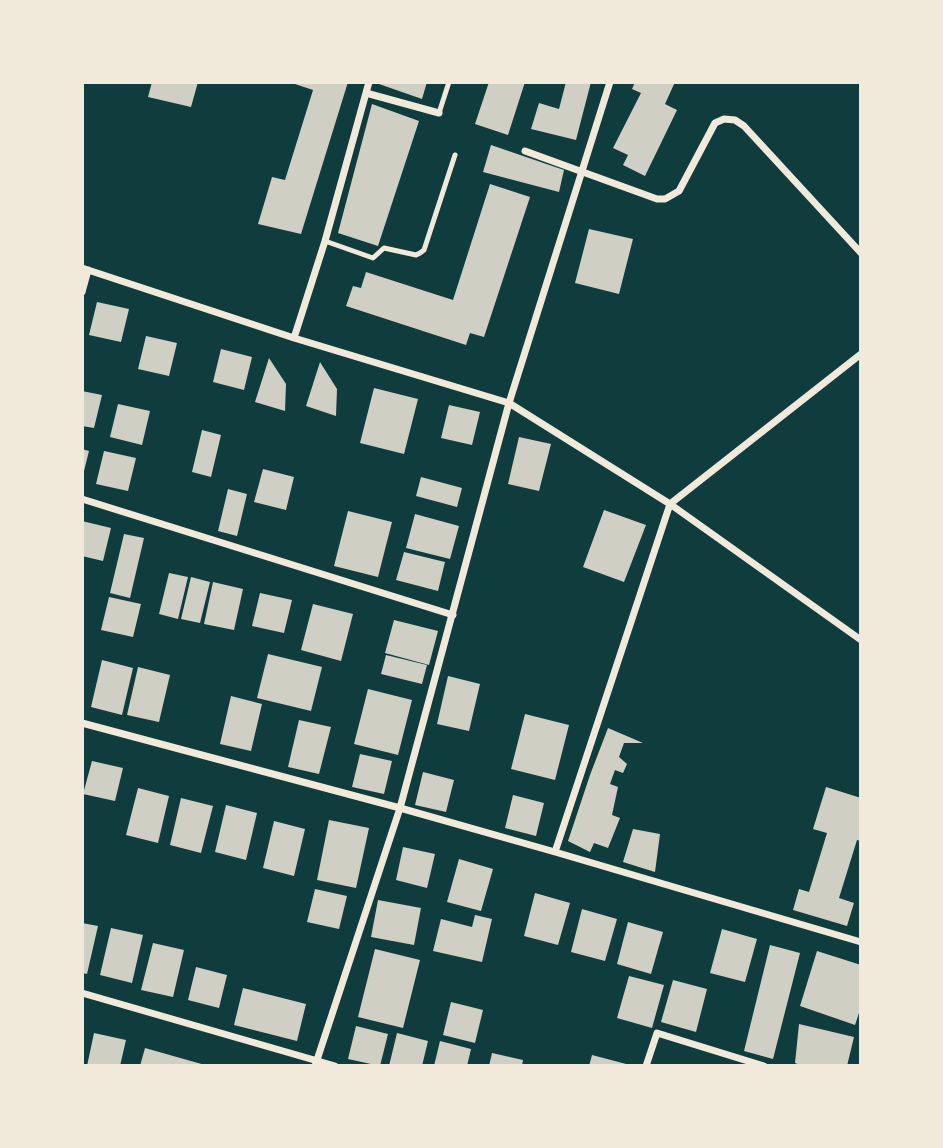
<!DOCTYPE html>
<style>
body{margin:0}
#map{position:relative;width:943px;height:1148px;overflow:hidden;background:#0f3d3e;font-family:"Nunito Sans",sans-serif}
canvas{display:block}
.frame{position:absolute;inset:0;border:84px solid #f1e9da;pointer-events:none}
</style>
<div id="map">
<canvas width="943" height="1148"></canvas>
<div class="frame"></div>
</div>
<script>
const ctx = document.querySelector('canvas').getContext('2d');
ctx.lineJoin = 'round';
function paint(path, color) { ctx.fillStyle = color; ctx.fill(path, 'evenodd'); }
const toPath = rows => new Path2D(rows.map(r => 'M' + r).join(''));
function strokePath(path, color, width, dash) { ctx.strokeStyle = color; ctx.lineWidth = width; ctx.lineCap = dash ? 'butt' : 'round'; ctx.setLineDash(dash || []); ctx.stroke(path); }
paint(toPath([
 [152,82,198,82,191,107,148,97],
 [289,82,348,82,301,234,258,224,272,177,285,180,313,90],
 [379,82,427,82,422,99,379,84],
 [489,82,525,82,508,135,475,124],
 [566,82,591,82,576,140,531,129,539,103,559,109],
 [635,82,675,82,665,104,677,110,645,176,623,165,628,155,613,148,641,93,632,89],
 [372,104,419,121,378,246,338,233],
 [491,145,564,170,559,192,483,172],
 [490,184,530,197,484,337,470,333,466,345,346,306,353,286,361,288,366,272,453,300],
 [589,229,633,239,619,294,575,283],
 [97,302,129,309,121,342,89,335],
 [146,336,177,343,169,376,138,369],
 [221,349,252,357,244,390,213,382],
 [269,358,286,384,285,411,255,402],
 [320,362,337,389,336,416,306,406],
 [374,388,418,399,404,454,360,443],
 [82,391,102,395,94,428,82,426],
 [118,404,150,411,142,445,110,437],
 [449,405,480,412,472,445,441,438],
 [202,430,221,435,211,477,192,472],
 [519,437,551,444,539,491,508,484],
 [82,449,89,451,83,475,82,475],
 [104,451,136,458,128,491,96,484],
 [263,469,294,477,286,510,254,502],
 [421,477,462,488,457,507,416,496],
 [228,489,247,494,237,536,218,531],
 [604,510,646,525,624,582,583,567],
 [348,511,392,522,378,577,334,566],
 [415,514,459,526,450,559,406,548],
 [82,521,111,528,103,561,82,556],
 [124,534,144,538,130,598,110,593],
 [404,552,445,562,438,591,396,580],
 [169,573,188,577,178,619,159,614],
 [191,577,210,582,200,623,181,619],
 [213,582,243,589,234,630,204,624],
 [260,593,292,600,284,633,252,626],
 [109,597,141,604,133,637,101,630],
 [313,604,353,614,341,661,301,650],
 [394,620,438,631,429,665,385,653],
 [268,654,322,667,311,711,257,698],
 [386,655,427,665,422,684,381,674],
 [102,660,133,668,122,715,91,707],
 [138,667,170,675,159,722,127,715],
 [448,676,480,684,469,731,437,724],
 [368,689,412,700,398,755,354,744],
 [231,696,262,704,251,751,220,744],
 [525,714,569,725,555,780,511,769],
 [299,720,331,727,319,774,288,767],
 [608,728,643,743,624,743,619,757,627,764,623,773,615,770,610,784,618,787,612,815,620,818,608,848,594,843,590,852,568,841,590,775],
 [360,754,392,761,384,794,352,787],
 [92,761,123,768,115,801,83,794],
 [423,772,454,780,446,812,415,805],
 [826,787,861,798,861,841,857,840,839,898,854,903,847,926,793,910,799,889,809,892,827,833,813,829],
 [138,788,169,796,158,843,126,835],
 [513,795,544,803,536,836,505,828],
 [181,798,213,806,201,853,170,845],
 [226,805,257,813,246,860,215,852],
 [329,820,369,828,356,888,317,880],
 [274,821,305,829,294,876,263,868],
 [633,829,660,834,655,872,623,862],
 [403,847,435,854,427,888,396,880],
 [459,859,493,869,481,911,447,902],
 [315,889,347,896,339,929,307,922],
 [535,893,570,903,558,945,524,936],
 [378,900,421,908,414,945,371,937],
 [582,909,617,919,605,961,571,952],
 [475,915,492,919,482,962,433,951,441,919,472,927],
 [628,922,663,932,651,974,617,964],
 [82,923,98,926,87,974,82,973],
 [111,928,143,935,132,983,100,975],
 [722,929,757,939,745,982,710,973],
 [153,943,184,950,173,997,141,990],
 [770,945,800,953,773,1059,744,1051],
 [375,949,420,960,403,1028,358,1017],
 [817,951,861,965,861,1007,855,1025,800,1006],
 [196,967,227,975,219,1008,188,1000],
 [629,976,664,985,652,1028,617,1018],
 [673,980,707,989,696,1032,661,1022],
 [243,988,306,1004,297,1041,234,1025],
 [451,1002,483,1010,475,1043,443,1035],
 [799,1024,854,1037,847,1066,802,1066,795,1063],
 [356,1026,388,1034,380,1066,348,1059],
 [94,1033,126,1040,120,1066,87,1066],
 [397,1033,428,1041,422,1066,389,1066],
 [440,1041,471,1049,467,1066,434,1066],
 [145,1048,205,1065,205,1066,140,1066],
 [492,1053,523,1060,522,1066,489,1066],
 [592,1055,630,1065,630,1066,589,1066]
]), '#cfcfc3');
strokePath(toPath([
 [439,113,449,82],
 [325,241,373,258,384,248,416,255,420,253,424,250,455,155]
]), '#f1e9da', 5);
strokePath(toPath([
 [366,93,439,113],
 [525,151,657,199,665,199,679,191,715,123,724,119,735,120,744,126,861,253],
 [82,268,294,338,509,403,670,504,861,640],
 [82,292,88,270],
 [294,338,325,241,369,82],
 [82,499,453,615],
 [82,723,400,808,555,852,861,942],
 [555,852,670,504,861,354],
 [82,993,335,1066],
 [315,1066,400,808,509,403,610,82],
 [646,1066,657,1033,764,1066]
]), '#f1e9da', 7);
</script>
